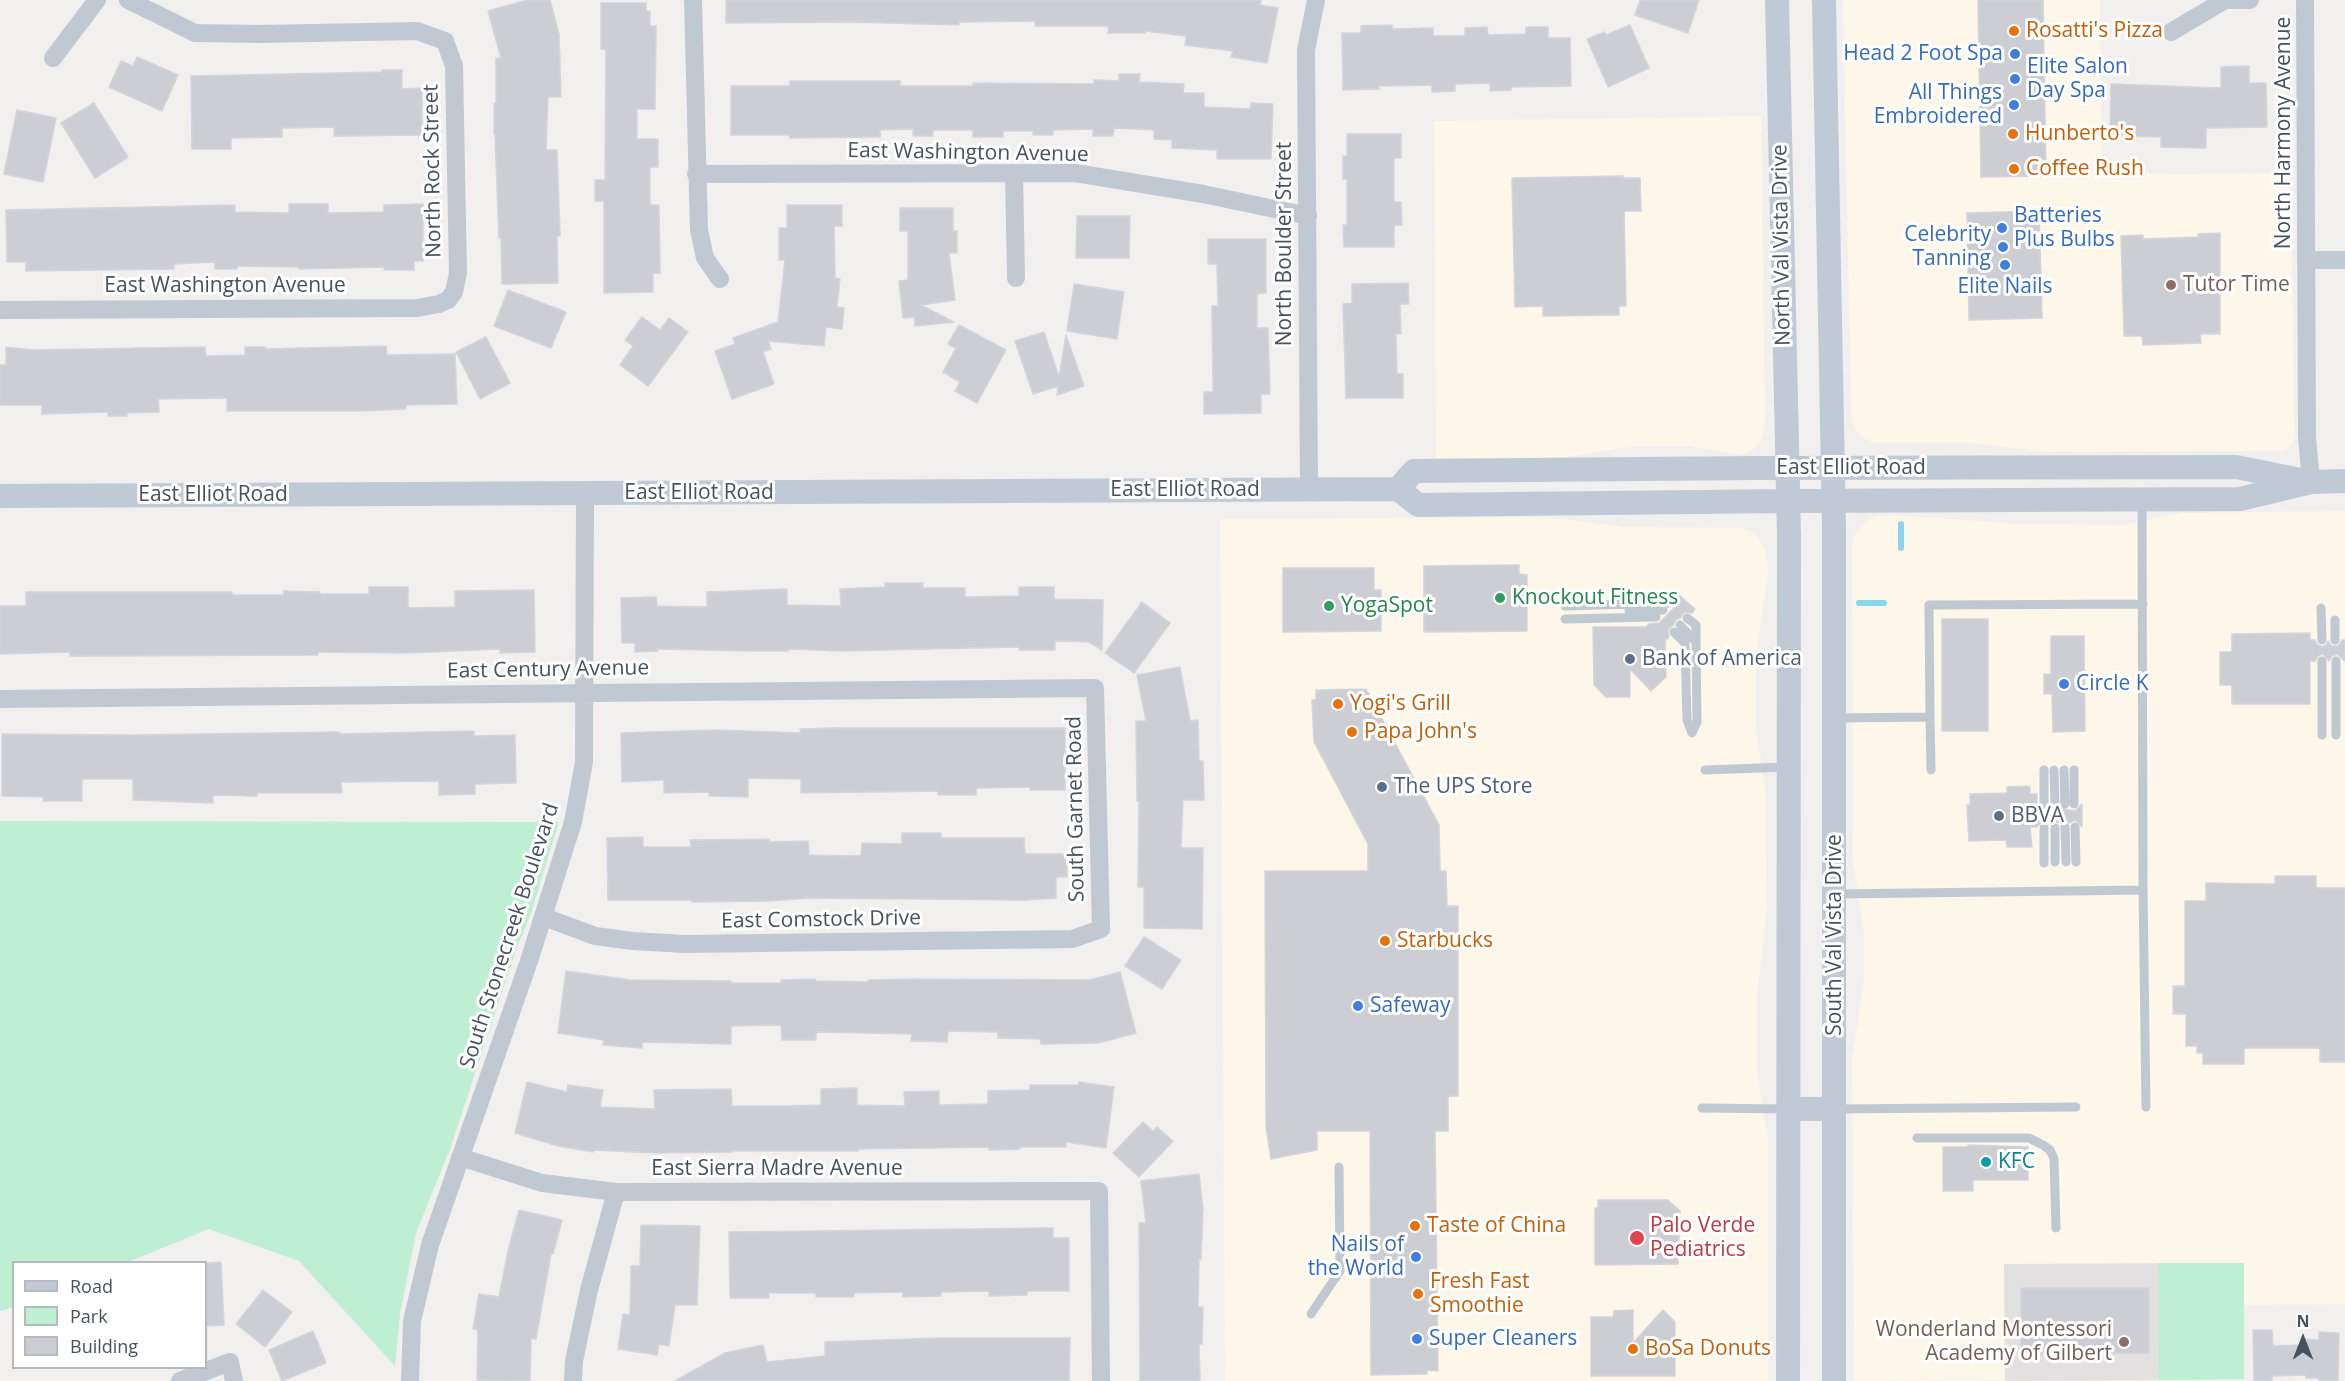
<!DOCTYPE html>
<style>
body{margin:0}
#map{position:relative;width:2345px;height:1381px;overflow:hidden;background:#f2efef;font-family:"Open Sans",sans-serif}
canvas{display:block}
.legend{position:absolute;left:12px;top:1261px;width:195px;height:108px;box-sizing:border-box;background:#fff;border:2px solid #b5babe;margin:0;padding:8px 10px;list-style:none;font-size:18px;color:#47525d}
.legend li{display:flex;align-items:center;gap:12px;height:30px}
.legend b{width:30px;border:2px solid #b5babe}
.north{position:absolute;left:2273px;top:1309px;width:60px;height:60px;-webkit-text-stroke:4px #fff;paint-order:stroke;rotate:0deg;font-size:16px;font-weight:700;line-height:24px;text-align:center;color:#47525d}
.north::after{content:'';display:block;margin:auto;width:21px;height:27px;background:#47525d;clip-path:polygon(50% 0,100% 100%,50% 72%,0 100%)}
</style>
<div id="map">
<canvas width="2345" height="1381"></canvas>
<ul class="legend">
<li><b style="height:8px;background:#c0cad6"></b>Road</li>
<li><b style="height:16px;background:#beefd2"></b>Park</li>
<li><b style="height:16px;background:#ccced4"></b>Building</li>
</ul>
<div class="north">N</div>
</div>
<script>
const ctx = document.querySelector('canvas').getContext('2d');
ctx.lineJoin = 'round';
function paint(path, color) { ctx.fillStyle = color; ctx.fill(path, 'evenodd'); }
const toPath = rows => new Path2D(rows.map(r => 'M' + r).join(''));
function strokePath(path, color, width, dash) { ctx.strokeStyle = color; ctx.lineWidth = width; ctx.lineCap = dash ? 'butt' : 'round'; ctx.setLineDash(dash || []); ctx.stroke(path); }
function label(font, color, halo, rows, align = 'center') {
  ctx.font = font + ' "Open Sans",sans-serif'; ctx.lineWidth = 6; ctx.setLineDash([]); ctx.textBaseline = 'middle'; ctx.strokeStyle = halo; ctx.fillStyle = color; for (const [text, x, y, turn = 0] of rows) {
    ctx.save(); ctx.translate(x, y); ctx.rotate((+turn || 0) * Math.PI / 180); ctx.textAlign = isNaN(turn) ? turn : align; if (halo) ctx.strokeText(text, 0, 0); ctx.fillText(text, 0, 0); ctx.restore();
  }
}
paint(toPath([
 [1843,0,2100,0,2102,174,2290,173,2295,436,2292,444,2285,450,2274,451,2046,452,1972,443,1873,443,1861,436,1855,430,1851,414],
 [1761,116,1765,424,1761,440,1753,450,1743,454,1733,454,1691,446,1637,446,1565,457,1436,458,1434,121],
 [2345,511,2345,1304,2244,1305,2244,1379,1854,1381,1852,1059,1864,980,1864,934,1853,859,1852,543,1854,535,1869,519,1877,516,1893,515,2020,524,2123,525,2180,513],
 [1545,517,1625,527,1741,528,1751,532,1758,538,1766,550,1768,573,1756,656,1756,730,1766,794,1767,911,1757,996,1757,1071,1768,1140,1768,1381,1225,1381,1220,519]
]), '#fcf7e9');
paint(toPath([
 [2244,1263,2244,1379,2005,1381,2004,1264]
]), '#e3e0e1');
paint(toPath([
 [0,821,559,822,531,913,515,953,450,1149,416,1233,400,1314,395,1366,299,1261,209,1229,128,1262,14,1262,13,1307,0,1311],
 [2158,1263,2244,1263,2244,1379,2159,1380]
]), '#beefd2');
strokePath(toPath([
 [1901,524,1901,548],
 [1859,603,1884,603],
 [1730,660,1745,659]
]), '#8bd5ec', 6);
const building = toPath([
 [527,0,550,0,559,34,561,97,548,97,546,150,557,150,560,236,557,236,558,283,502,284,501,238,499,238,495,134,494,134,494,103,496,103,496,58,501,58,488,11,527,0],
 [726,0,1261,0,1260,5,1278,8,1267,63,1231,57,1233,51,1185,45,1186,36,1145,31,1145,33,1108,33,1109,26,1035,26,1035,21,959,22,959,25,851,22,726,23,726,0],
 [1640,0,1699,0,1688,33,1635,15,1640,0],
 [1978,0,2043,0,2046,176,1981,177,1978,0],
 [601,3,646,3,646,11,650,11,650,26,656,26,655,109,637,109,637,139,658,139,658,167,650,167,650,205,659,205,660,273,653,273,653,292,604,293,604,201,595,201,595,180,605,180,606,49,601,49,601,3],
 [1392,25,1392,29,1433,28,1433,36,1465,36,1465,28,1487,27,1488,35,1526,34,1526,27,1548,27,1548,38,1570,38,1571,86,1511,87,1511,90,1490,91,1490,83,1455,84,1455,91,1432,92,1432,85,1379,86,1379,89,1343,90,1342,33,1361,33,1361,26,1392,25],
 [1630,25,1649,68,1608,87,1587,39,1605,32,1606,35,1630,25],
 [137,57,178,75,162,111,109,87,121,61,133,66,137,57],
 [2249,66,2249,83,2266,83,2267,127,2206,128,2206,148,2161,147,2161,137,2110,136,2111,84,2221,88,2221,67,2249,66],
 [382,70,402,70,402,89,422,88,422,135,334,136,334,127,282,128,282,137,231,138,231,149,192,149,191,76,382,72,382,70],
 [1119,74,1140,74,1139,82,1184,84,1183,93,1204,93,1204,107,1250,109,1251,103,1273,104,1271,159,1217,159,1217,150,1172,148,1172,140,1154,139,1154,130,1114,128,1113,136,1093,136,1093,129,1053,130,1053,135,1033,135,1033,131,1003,131,1003,137,973,137,973,130,933,130,933,136,913,136,913,129,880,130,880,137,790,138,790,135,731,135,731,86,790,86,790,81,900,81,900,86,973,86,973,83,1094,84,1094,80,1119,81,1119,74],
 [94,103,128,157,95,178,61,123,94,103],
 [17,110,56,118,43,182,4,174,17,110],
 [1347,134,1401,134,1401,158,1394,158,1394,202,1401,202,1402,225,1394,225,1394,247,1344,247,1343,225,1347,225,1347,179,1343,179,1343,156,1347,156,1347,134],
 [1623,176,1623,178,1640,178,1641,211,1624,211,1626,306,1619,306,1619,315,1543,316,1543,306,1515,307,1512,178,1623,176],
 [289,204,328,204,328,213,384,212,384,205,423,204,423,261,414,261,414,270,384,270,384,267,299,269,299,267,237,266,237,269,215,269,215,262,174,264,174,269,26,271,26,262,7,262,6,210,235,205,235,212,289,213,289,204],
 [787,205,842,205,842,226,834,226,835,278,840,279,837,307,844,308,842,329,826,327,824,346,768,341,771,349,763,352,774,384,732,399,715,351,735,344,733,338,778,322,785,260,779,260,779,228,787,228,787,205],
 [900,208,953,208,953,231,957,231,957,253,949,253,955,300,921,305,954,322,915,326,914,317,903,318,899,281,908,280,908,231,900,231,900,208],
 [2039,211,2042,318,1969,320,1967,213,2039,211],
 [1077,216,1130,216,1129,258,1076,258,1077,216],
 [2220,233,2220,334,2200,334,2201,343,2143,345,2142,336,2124,336,2121,236,2143,235,2143,239,2198,237,2198,234,2220,233],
 [1208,239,1266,239,1266,293,1257,294,1257,328,1268,328,1270,394,1261,394,1261,413,1204,414,1204,392,1213,392,1212,306,1218,306,1217,264,1208,264,1208,239],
 [1408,283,1409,304,1400,304,1401,334,1396,334,1397,374,1403,374,1403,398,1346,398,1343,304,1352,303,1352,284,1408,283],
 [1074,284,1124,292,1117,339,1067,331,1074,284],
 [508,290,566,312,551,348,494,326,508,290],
 [642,317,660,330,669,318,688,332,648,386,620,365,633,346,625,340,642,317],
 [959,325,1006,350,977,403,955,391,960,382,943,372,956,348,948,344,959,325],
 [1044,332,1059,377,1066,335,1084,386,1057,395,1058,386,1033,394,1015,341,1044,332],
 [486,337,510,383,480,399,456,352,486,337],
 [386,346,387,355,455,354,457,404,406,405,406,409,359,411,227,411,227,398,158,399,159,412,127,413,127,416,108,416,108,412,42,414,42,405,0,405,0,365,6,365,6,347,33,350,205,347,206,356,245,355,245,347,265,347,265,349,386,346],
 [1519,565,1519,574,1527,575,1527,631,1424,632,1424,566,1519,565],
 [1283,568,1374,568,1374,590,1381,590,1381,631,1283,632,1283,568],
 [885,583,923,583,923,588,965,588,965,597,1019,596,1019,587,1054,587,1054,599,1103,600,1102,650,1089,642,1055,641,1055,650,1019,650,1019,647,842,651,788,649,788,651,752,651,657,649,658,651,635,652,635,643,622,643,621,598,656,597,657,606,707,607,707,592,787,589,787,605,841,606,840,589,885,587,885,583],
 [369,587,408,587,408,608,455,607,455,591,534,590,535,652,500,653,500,649,408,653,318,652,318,655,70,656,70,652,0,654,0,606,26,606,26,592,232,592,232,595,284,595,284,591,320,592,319,594,369,594,369,587],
 [1678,594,1695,609,1692,613,1684,612,1680,618,1676,620,1673,625,1668,630,1669,637,1665,641,1666,677,1651,691,1630,669,1630,697,1606,697,1594,685,1593,627,1646,627,1649,624,1659,623,1675,607,1674,598,1678,594],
 [1142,602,1170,623,1134,673,1105,653,1142,602],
 [1942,619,1988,619,1988,731,1942,731,1942,619],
 [2310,633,2310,640,2315,640,2317,644,2322,647,2326,645,2328,641,2332,646,2338,646,2342,640,2345,640,2345,661,2337,654,2332,656,2329,661,2323,654,2318,656,2315,661,2310,661,2310,704,2232,704,2232,685,2220,685,2220,652,2232,652,2232,634,2310,633],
 [2051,636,2084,636,2085,731,2053,732,2052,694,2044,694,2044,674,2051,674,2051,636],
 [1180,667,1190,721,1198,720,1199,761,1203,761,1204,800,1183,800,1181,848,1203,848,1202,929,1144,928,1144,887,1138,887,1139,801,1137,801,1136,721,1146,721,1137,675,1180,667],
 [1366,689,1439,825,1440,871,1446,871,1447,906,1458,906,1458,1096,1448,1096,1448,1131,1435,1131,1438,1371,1427,1370,1427,1374,1371,1375,1370,1131,1317,1131,1317,1150,1271,1159,1266,1126,1265,871,1368,871,1368,844,1314,742,1312,700,1316,700,1316,690,1366,689],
 [836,728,1065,728,1065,790,1030,790,1030,787,976,788,976,795,938,795,938,791,801,793,801,779,748,778,748,797,709,796,709,792,664,793,664,780,622,782,621,733,717,730,801,733,800,729,836,728],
 [474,731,474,736,515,735,516,783,475,784,475,794,439,795,439,781,341,782,342,793,257,793,257,796,213,795,213,803,133,800,133,779,82,779,82,801,43,801,43,797,2,796,2,734,133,735,340,732,340,734,474,731],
 [2028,786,2030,787,2030,794,2037,794,2037,806,2041,811,2047,811,2050,808,2055,811,2060,808,2075,811,2082,804,2082,827,2075,820,2070,823,2064,820,2060,823,2054,821,2049,824,2041,822,2037,827,2030,827,2032,847,2007,847,2006,840,1969,841,1967,805,1970,805,1970,794,2007,793,2007,787,2028,786],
 [902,833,941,833,941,838,1024,838,1025,854,1067,854,1067,877,1056,877,1056,898,1026,900,809,898,770,901,692,902,691,900,608,900,607,838,643,837,643,847,691,847,690,840,769,839,769,842,808,841,809,855,861,856,862,843,902,844,902,833],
 [2275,876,2316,876,2316,888,2345,888,2345,1062,2320,1062,2320,1048,2244,1048,2244,1064,2203,1064,2203,1053,2197,1053,2197,1046,2186,1046,2186,1014,2173,1014,2173,986,2185,986,2185,901,2206,901,2206,883,2275,884,2275,876],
 [1144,937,1181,960,1162,989,1125,966,1144,937],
 [566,971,631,980,731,981,731,983,781,983,781,980,815,979,816,981,868,982,868,980,913,979,1089,980,1120,972,1136,1033,1098,1043,1041,1044,1040,1039,998,1038,998,1032,948,1031,947,1042,911,1041,912,1034,816,1032,816,1040,782,1040,781,1025,731,1026,731,1044,642,1042,642,1048,603,1045,604,1040,558,1033,566,971],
 [527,1082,567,1092,568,1085,603,1090,600,1107,655,1109,654,1090,731,1089,732,1106,788,1106,821,1105,821,1089,857,1088,857,1105,905,1106,904,1092,939,1091,939,1105,988,1104,988,1091,1030,1090,1030,1085,1079,1085,1079,1082,1114,1087,1106,1148,1066,1142,1066,1147,1020,1147,1020,1149,989,1150,989,1147,858,1149,858,1151,732,1151,732,1152,655,1153,594,1150,593,1152,558,1146,515,1133,527,1082],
 [1143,1122,1153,1131,1157,1127,1173,1141,1139,1177,1113,1153,1143,1122],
 [1968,1145,2028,1147,2028,1180,1973,1180,1973,1191,1943,1191,1943,1147,1968,1147,1968,1145],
 [1199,1174,1203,1209,1201,1259,1199,1259,1198,1307,1203,1307,1202,1344,1199,1344,1200,1381,1140,1381,1139,1223,1146,1223,1141,1181,1199,1174],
 [1598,1200,1668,1200,1680,1211,1678,1264,1595,1265,1595,1208,1598,1208,1598,1200],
 [519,1210,562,1220,553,1254,551,1254,536,1339,531,1338,530,1381,477,1380,478,1330,473,1329,479,1294,499,1297,508,1251,519,1210],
 [641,1225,700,1226,697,1305,675,1305,669,1346,659,1344,657,1355,618,1349,623,1314,630,1315,631,1266,640,1266,641,1225],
 [1053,1228,1053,1238,1069,1238,1069,1291,1027,1291,1027,1295,989,1296,989,1291,941,1292,941,1296,903,1297,903,1292,854,1293,854,1297,816,1297,816,1293,768,1293,769,1298,730,1298,729,1232,1053,1228],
 [221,1262,224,1325,206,1326,206,1263,221,1262],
 [2021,1288,2149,1288,2149,1353,2021,1353,2021,1288],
 [263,1290,292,1312,265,1347,236,1324,263,1290],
 [1633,1310,1633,1343,1663,1310,1675,1322,1675,1376,1591,1376,1591,1317,1613,1317,1614,1311,1633,1310],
 [2253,1330,2272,1330,2273,1346,2306,1345,2306,1339,2319,1340,2319,1332,2339,1333,2338,1381,2319,1381,2319,1378,2306,1378,2306,1375,2272,1376,2272,1381,2254,1381,2253,1330],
 [313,1331,326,1363,282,1381,269,1350,313,1331],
 [939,1338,1070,1338,1069,1381,675,1381,725,1353,763,1345,767,1362,825,1356,825,1342,939,1338]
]);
paint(building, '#ccced4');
strokePath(building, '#d3d5db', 1.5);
strokePath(toPath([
 [2142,500,2143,890,2146,1107],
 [1565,606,1669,603],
 [2321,608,2322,640],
 [1629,611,1663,610],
 [1687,618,1696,625,1696,642],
 [1565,619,1656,617],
 [2335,620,2335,640],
 [1680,625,1696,642,1697,722,1692,733],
 [1674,632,1685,643,1687,720,1692,733],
 [2322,661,2322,735],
 [2336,661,2336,735],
 [1930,717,1931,770],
 [1834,718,1930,717,1929,605,2143,604],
 [1705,770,1787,767],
 [2044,770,2044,805],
 [2054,770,2055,804],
 [2064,770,2065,804],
 [2074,770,2074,804],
 [2065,827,2066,862],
 [2075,827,2076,862],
 [2044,828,2044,863],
 [2055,828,2055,862],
 [1835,894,2143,890],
 [1702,1108,1786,1109],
 [1835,1109,2076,1107],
 [1917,1138,2029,1138,2043,1145,2050,1150,2054,1159,2056,1228],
 [1311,1314,1340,1271,1339,1167]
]), '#c0c9d1', 9);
strokePath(toPath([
 [693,0,699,230,705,258,720,279],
 [2305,0,2307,437,2311,482],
 [2171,32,2225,0,2250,0],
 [53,58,97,0],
 [1014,173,1016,278],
 [696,174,1075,173,1203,194,1308,216],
 [2307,260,2345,260],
 [0,310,417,308,439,304,448,300,454,292,458,273,454,66,445,41,417,31,260,34,195,33,128,0],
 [1309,489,1306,50,1316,0],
 [0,699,1095,688,1101,929,1072,939,685,944,633,941,595,936,544,917],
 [460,1157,542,1183,616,1192,1099,1191,1101,1381],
 [180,1381,230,1362,234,1381],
 [410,1381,412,1321,430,1245,529,961,573,822,584,762,585,494],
 [573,1381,574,1361,589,1290,616,1192]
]), '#c0c9d1', 18);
strokePath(toPath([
 [1777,0,1789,534,1788,1381],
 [1824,0,1834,530,1834,1381],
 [1398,489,1414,471,1757,468,2236,467,2311,482,2345,481],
 [0,496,1398,489,1418,505,1788,501,2240,499,2311,482],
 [1788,1109,1835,1109]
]), '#c0cad6', 24);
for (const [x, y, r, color] of [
 [2014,31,6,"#e8710a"],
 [2015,54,6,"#3f7fe0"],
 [2015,79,6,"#3f7fe0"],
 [2014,105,6,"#3f7fe0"],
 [2013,134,6,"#e8710a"],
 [2014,169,6,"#e8710a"],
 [2002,228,6,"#3f7fe0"],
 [2003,247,6,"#3f7fe0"],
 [2005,265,6,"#3f7fe0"],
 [2171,285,6,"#8d6e63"],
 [1500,598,6,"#2e9e5b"],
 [1329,606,6,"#2e9e5b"],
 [1630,659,6,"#5c6f8a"],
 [2064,684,6,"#3f7fe0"],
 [1338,704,6,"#e8710a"],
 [1352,732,6,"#e8710a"],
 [1382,787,6,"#5c6f8a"],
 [1999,816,6,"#5c6f8a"],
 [1385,941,6,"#e8710a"],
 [1358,1006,6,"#3f7fe0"],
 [1986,1162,6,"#0f9aa8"],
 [1415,1226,6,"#e8710a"],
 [1637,1238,8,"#e0444e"],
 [1416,1257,6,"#3f7fe0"],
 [1418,1294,6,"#e8710a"],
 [1417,1339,6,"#3f7fe0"],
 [2124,1342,6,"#8d6e63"],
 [1633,1349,6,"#e8710a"]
]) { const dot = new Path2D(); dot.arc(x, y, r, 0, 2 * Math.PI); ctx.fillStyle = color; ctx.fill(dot); strokePath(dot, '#fff', 2); }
label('21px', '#c56008', '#fff', [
 ["Rosatti's Pizza",2026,31],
 ["Hunberto's",2025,134],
 ["Coffee Rush",2026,169],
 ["Yogi's Grill",1350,704],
 ["Papa John's",1364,732],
 ["Starbucks",1397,941],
 ["Taste of China",1427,1226],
 ["Fresh Fast",1430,1282],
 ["Smoothie",1430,1306],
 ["BoSa Donuts",1645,1349]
], 'left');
label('21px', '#366cbe', '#fff', [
 ["Head 2 Foot Spa",2003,54,"right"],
 ["Elite Salon",2027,67],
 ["Day Spa",2027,91],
 ["All Things",2002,93,"right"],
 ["Embroidered",2002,117,"right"],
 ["Batteries",2014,216],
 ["Plus Bulbs",2014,240],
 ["Celebrity",1991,235,"right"],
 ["Tanning",1991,259,"right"],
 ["Elite Nails",2005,287,"center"],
 ["Circle K",2076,684],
 ["Safeway",1370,1006],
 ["Nails of",1404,1245,"right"],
 ["the World",1404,1269,"right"],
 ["Super Cleaners",1429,1339]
], 'left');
label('21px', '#47525d', '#fff', [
 ["North Harmony Avenue",2284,133,-90],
 ["East Washington Avenue",968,153,1],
 ["North Rock Street",433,171,-91],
 ["North Boulder Street",1285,244,-90],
 ["North Val Vista Drive",1782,245,-91],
 ["East Washington Avenue",225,286],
 ["East Elliot Road",1851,468],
 ["East Elliot Road",1185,490],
 ["East Elliot Road",699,493],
 ["East Elliot Road",213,495],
 ["East Century Avenue",548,670,-1],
 ["South Garnet Road",1076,809,-91],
 ["East Comstock Drive",821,920,-1],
 ["South Val Vista Drive",1835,935,-90],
 ["South Stonecreek Boulevard",510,936,-72],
 ["East Sierra Madre Avenue",777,1169]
]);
label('21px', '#785e54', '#fff', [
 ["Tutor Time",2183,285],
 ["Wonderland Montessori",2112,1330,"right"],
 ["Academy of Gilbert",2112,1354,"right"]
], 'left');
label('21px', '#27864d', '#fff', [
 ["Knockout Fitness",1512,598],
 ["YogaSpot",1341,606]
], 'left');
label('21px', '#4e5e75', '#fff', [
 ["Bank of America",1642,659],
 ["The UPS Store",1394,787],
 ["BBVA",2011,816]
], 'left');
label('21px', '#0d838f', '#fff', [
 ["KFC",1998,1162]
], 'left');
label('21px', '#be3a42', '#fff', [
 ["Palo Verde",1650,1226],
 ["Pediatrics",1650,1250]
], 'left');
</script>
